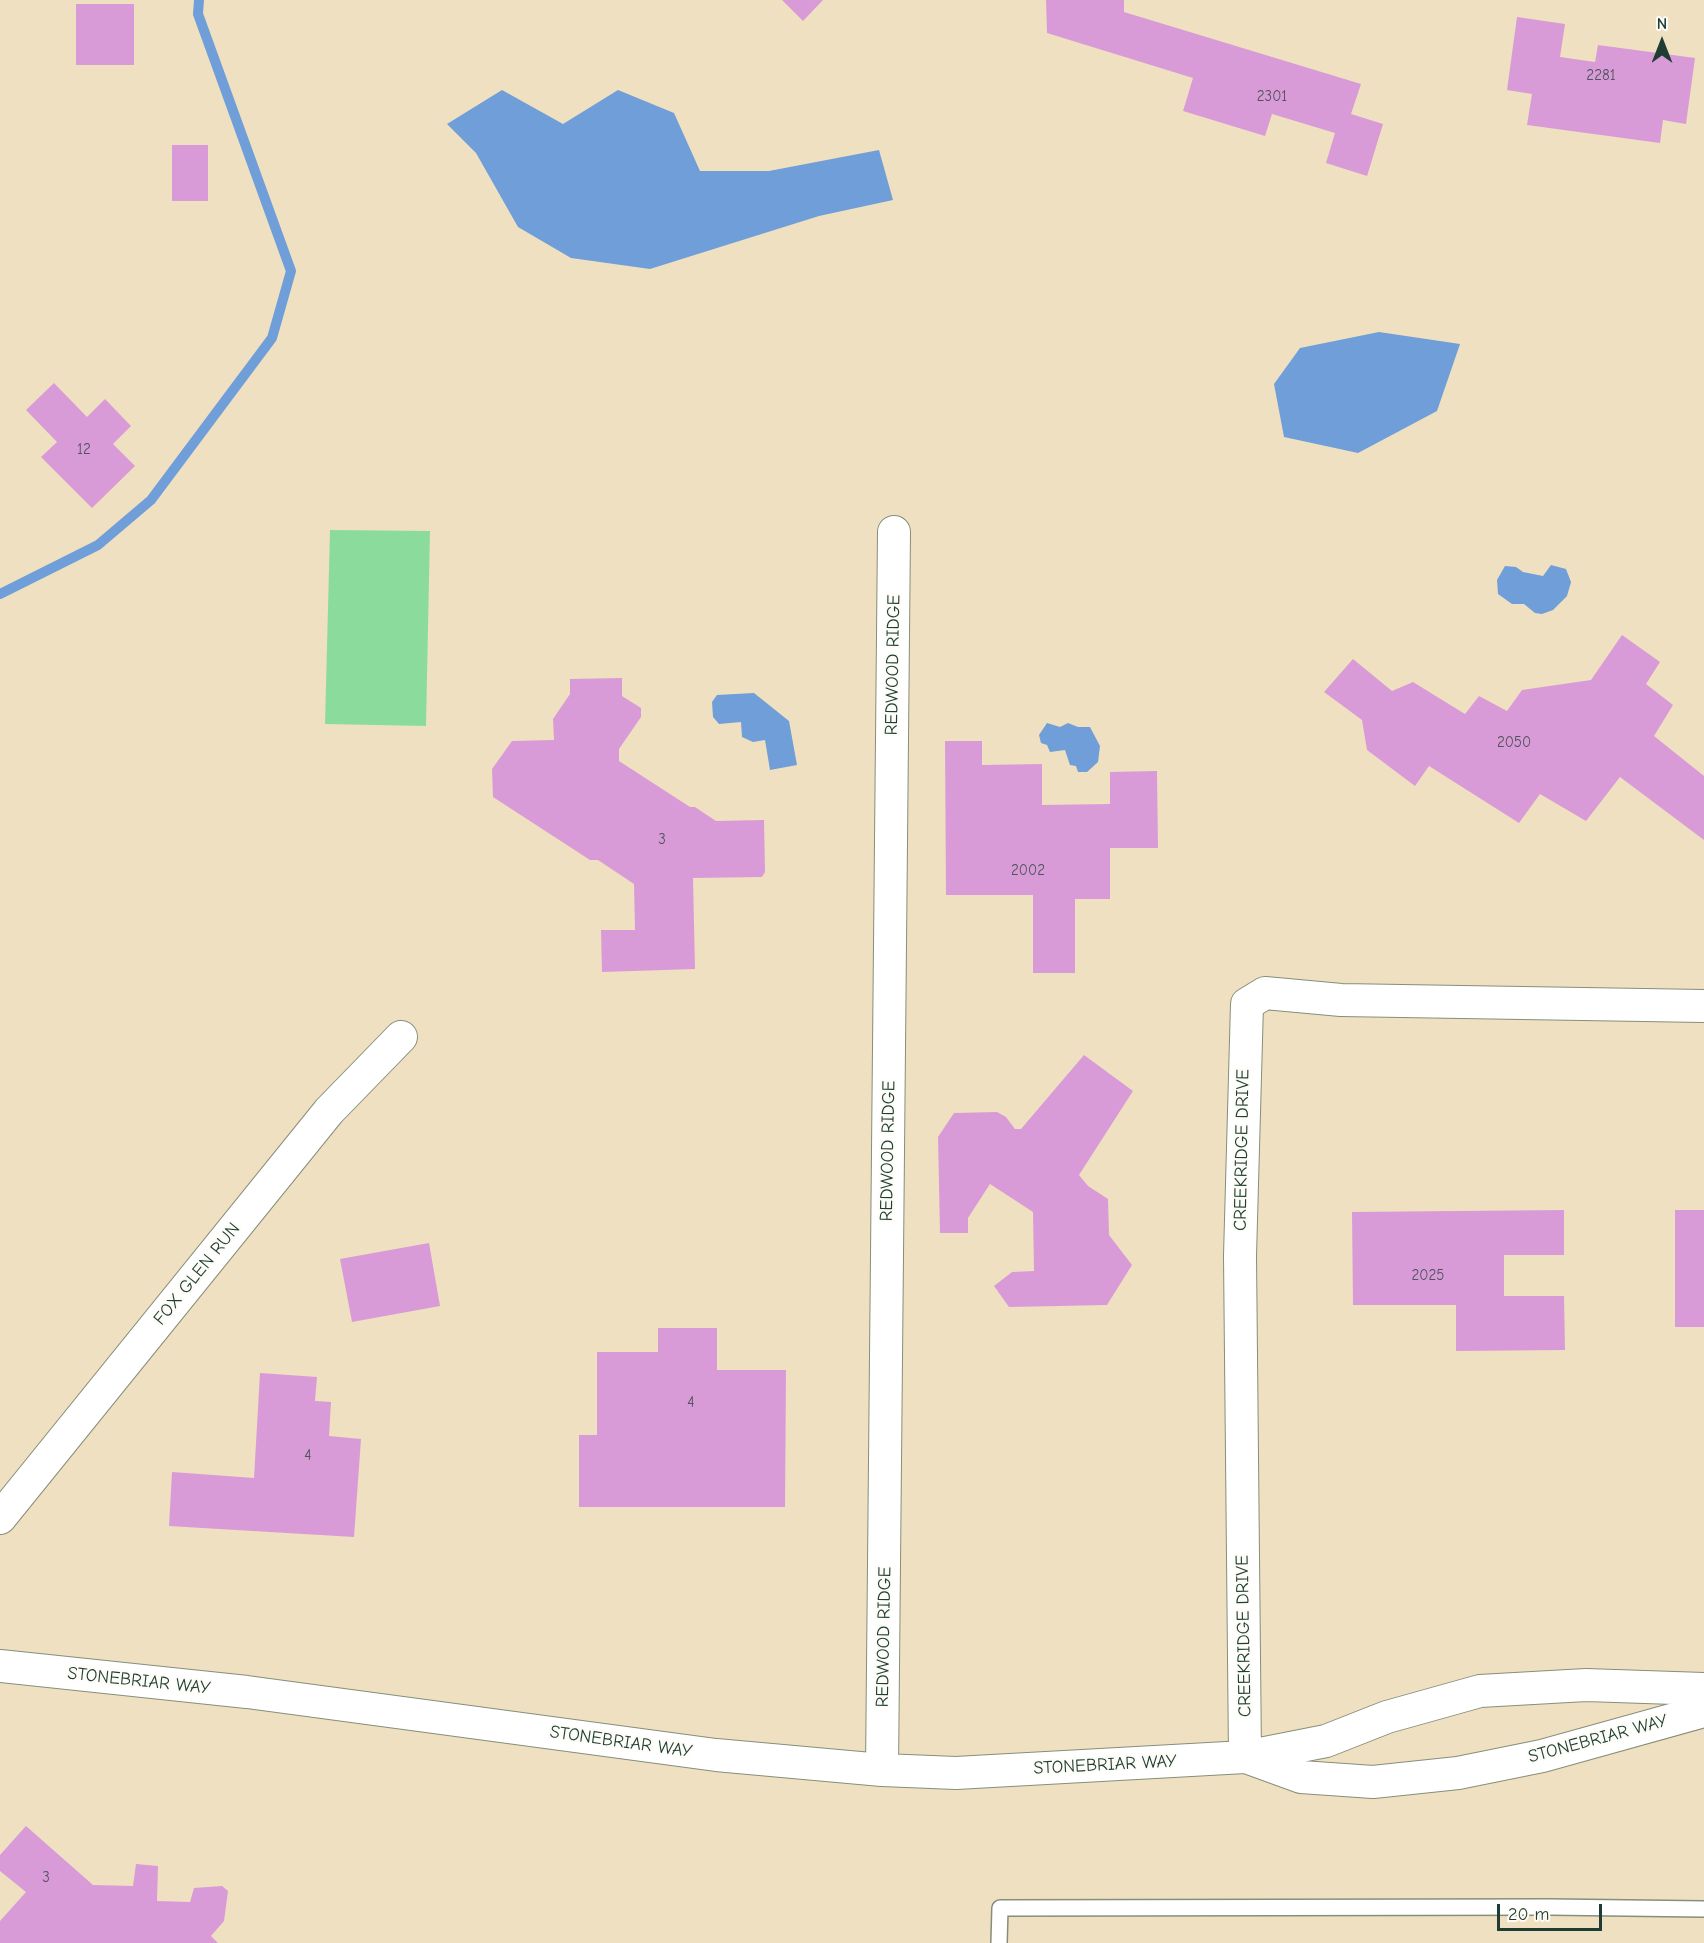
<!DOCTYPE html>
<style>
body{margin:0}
#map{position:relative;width:1704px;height:1943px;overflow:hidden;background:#efe0c1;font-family:"Comic Neue",sans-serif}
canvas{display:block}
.north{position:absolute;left:1632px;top:12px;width:60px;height:60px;-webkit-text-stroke:4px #fdfcf7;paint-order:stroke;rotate:0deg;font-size:16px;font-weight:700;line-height:24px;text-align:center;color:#1f3d34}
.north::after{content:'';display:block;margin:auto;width:21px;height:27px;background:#1f3d34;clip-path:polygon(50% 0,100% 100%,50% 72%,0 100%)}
.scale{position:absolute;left:1497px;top:1904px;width:105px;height:27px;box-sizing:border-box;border:3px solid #1f3d34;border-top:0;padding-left:8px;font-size:18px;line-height:21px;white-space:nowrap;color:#1f3d34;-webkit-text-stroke:4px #fdfcf7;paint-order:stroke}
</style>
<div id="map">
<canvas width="1704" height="1943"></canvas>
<div class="north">N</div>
<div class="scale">20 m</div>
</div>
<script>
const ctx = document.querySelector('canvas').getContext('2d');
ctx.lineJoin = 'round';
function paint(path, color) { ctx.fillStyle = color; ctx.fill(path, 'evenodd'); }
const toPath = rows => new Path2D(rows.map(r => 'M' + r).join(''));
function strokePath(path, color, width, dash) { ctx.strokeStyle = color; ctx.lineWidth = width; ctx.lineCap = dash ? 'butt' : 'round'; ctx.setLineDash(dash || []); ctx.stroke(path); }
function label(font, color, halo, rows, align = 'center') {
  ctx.font = font + ' "Comic Neue",sans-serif'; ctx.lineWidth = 4.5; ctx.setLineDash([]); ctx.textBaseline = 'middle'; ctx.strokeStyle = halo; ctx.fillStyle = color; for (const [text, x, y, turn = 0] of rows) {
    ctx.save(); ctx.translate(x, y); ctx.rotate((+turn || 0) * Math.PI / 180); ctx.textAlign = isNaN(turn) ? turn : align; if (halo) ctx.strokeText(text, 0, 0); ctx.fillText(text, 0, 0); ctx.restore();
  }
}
paint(toPath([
 [330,530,430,531,426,726,325,724]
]), '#8bdc9c');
paint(toPath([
 [502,90,563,124,618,90,674,113,700,171,769,171,879,150,893,200,819,216,650,269,571,258,518,227,476,153,447,124],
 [1379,332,1460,344,1437,411,1358,453,1284,437,1274,384,1300,348],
 [1551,565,1566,569,1571,582,1567,596,1553,610,1542,614,1535,613,1524,604,1512,604,1498,594,1497,580,1505,566,1516,567,1523,572,1543,576],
 [754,693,789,721,797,765,770,770,765,740,753,742,742,737,741,722,719,724,713,717,712,702,717,695],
 [1047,723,1060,727,1068,723,1078,727,1090,727,1100,746,1098,762,1087,772,1078,772,1076,766,1070,765,1065,750,1050,752,1047,745,1041,743,1039,735]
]), '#6f9ed8');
strokePath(toPath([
 [0,594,98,545,151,500,272,338,291,271,198,14,199,0]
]), '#6f9ed8', 10);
paint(toPath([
 [782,0,823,0,803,21],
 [1046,0,1124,0,1124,12,1361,84,1351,114,1383,124,1367,176,1326,163,1335,133,1272,114,1265,136,1183,111,1193,78,1047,33],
 [76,4,134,4,134,65,76,65],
 [1517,17,1565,24,1560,57,1595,62,1598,45,1695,58,1686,124,1663,120,1660,143,1527,125,1532,94,1507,90],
 [172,145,208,145,208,201,172,201],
 [54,383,87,417,105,399,131,426,113,444,135,466,92,508,41,457,57,442,26,410],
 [1622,635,1660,662,1646,684,1673,705,1654,736,1704,776,1704,840,1620,777,1586,821,1540,794,1519,823,1429,766,1415,786,1367,750,1362,720,1324,692,1353,659,1392,691,1413,682,1465,714,1479,696,1507,711,1522,690,1591,680],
 [622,678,622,696,641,708,641,717,619,749,619,761,690,807,695,807,716,821,764,820,765,872,762,877,693,878,695,969,602,972,601,930,635,930,634,884,598,860,590,860,493,797,492,769,512,741,554,740,553,719,570,694,570,679],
 [945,741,982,741,982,765,1042,764,1042,805,1110,804,1110,772,1157,771,1158,848,1110,848,1110,899,1075,899,1075,973,1033,973,1033,895,946,895],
 [1084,1055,1133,1091,1079,1175,1088,1186,1108,1199,1109,1235,1132,1265,1107,1305,1009,1307,994,1286,1012,1272,1034,1271,1033,1212,990,1184,968,1218,968,1233,940,1233,938,1137,954,1113,997,1112,1006,1117,1015,1129,1021,1129],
 [1564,1210,1564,1255,1504,1255,1504,1296,1564,1296,1565,1350,1456,1351,1456,1305,1353,1305,1352,1212],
 [1675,1210,1704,1210,1704,1327,1675,1327],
 [429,1243,440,1306,352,1322,340,1259],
 [658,1328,717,1328,717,1370,786,1370,785,1507,579,1507,579,1435,597,1435,597,1352,658,1352],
 [260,1373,317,1377,315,1401,331,1402,329,1436,361,1439,354,1537,169,1526,172,1472,254,1478],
 [26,1826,93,1885,133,1886,136,1864,158,1866,157,1901,190,1902,194,1888,222,1886,228,1891,224,1921,211,1936,218,1943,0,1943,0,1921,26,1892,0,1871,0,1855]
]), '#d99bd7');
const lane = toPath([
 [999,1943,1000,1908,1549,1907,1704,1909]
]);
const street = toPath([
 [0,1518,329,1111,401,1037],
 [0,1666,247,1692,716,1755,882,1770,956,1773,1245,1757,1326,1741,1387,1717,1480,1691,1586,1685,1704,1689],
 [1245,1757,1240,1256,1247,1004,1265,993,1341,1000,1704,1006],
 [1246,1757,1301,1777,1373,1782,1458,1773,1542,1756,1704,1711],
 [882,1770,894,532]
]);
strokePath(lane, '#878e7a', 18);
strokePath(street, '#878e7a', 34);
strokePath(lane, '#fff', 15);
strokePath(street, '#fff', 32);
label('15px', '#4e545d', null, [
 ["2281",1601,76],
 ["2301",1272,97],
 ["12",84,450],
 ["2050",1514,743],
 ["3",662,840],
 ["2002",1028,871],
 ["2025",1428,1276],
 ["4",691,1403],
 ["4",308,1456],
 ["3",46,1878]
]);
label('18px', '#1f3d34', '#fdfcf7', [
 ["REDWOOD RIDGE",893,665,-89],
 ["CREEKRIDGE DRIVE",1242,1150,-89],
 ["REDWOOD RIDGE",888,1151,-89],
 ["FOX GLEN RUN",197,1274,-51],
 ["CREEKRIDGE DRIVE",1244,1636,-91],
 ["REDWOOD RIDGE",884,1637,-89],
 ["STONEBRIAR WAY",139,1681,6],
 ["STONEBRIAR WAY",1598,1739,-15],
 ["STONEBRIAR WAY",621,1742,8],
 ["STONEBRIAR WAY",1105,1765,-3]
]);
</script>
